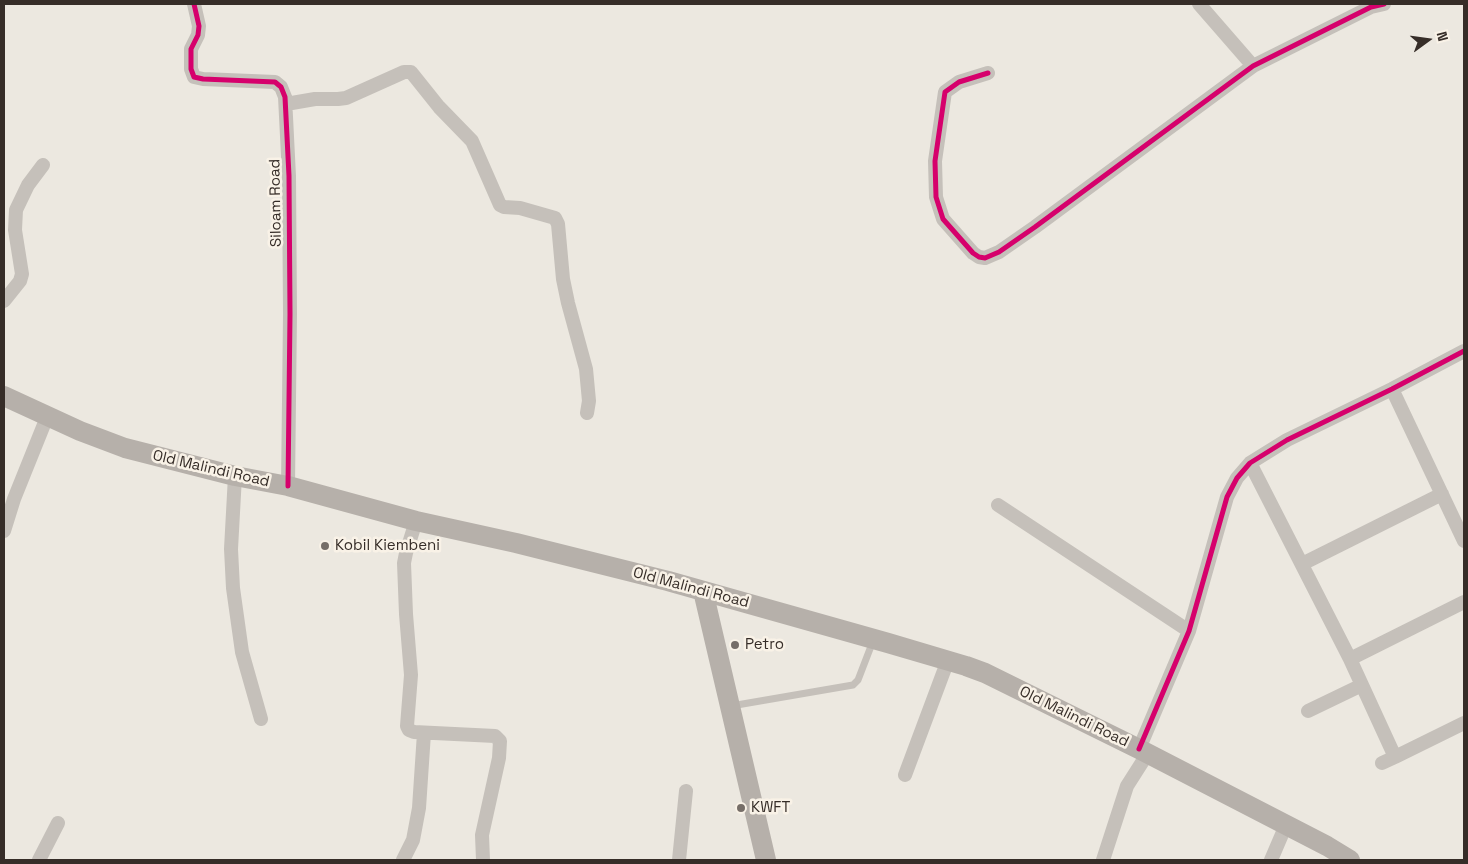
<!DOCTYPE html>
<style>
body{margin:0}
#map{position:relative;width:1468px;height:864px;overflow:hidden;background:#ece8e0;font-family:"Space Grotesk",sans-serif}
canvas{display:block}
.frame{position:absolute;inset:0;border:5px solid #362d28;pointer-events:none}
.north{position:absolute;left:1403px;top:15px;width:50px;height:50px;-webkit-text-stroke:4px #f9f2e7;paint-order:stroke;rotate:76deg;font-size:14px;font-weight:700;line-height:20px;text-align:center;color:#362d28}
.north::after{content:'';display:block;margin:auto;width:18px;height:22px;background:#362d28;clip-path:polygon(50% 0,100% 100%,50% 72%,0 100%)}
</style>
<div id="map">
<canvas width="1468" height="864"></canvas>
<div class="frame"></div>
<div class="north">N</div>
</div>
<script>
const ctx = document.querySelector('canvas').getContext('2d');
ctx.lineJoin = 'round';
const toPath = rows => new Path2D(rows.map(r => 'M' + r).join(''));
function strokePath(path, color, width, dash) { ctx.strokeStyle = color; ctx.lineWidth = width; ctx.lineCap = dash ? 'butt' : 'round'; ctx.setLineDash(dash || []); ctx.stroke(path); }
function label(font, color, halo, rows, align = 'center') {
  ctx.font = font + ' "Space Grotesk",sans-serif'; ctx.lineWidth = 5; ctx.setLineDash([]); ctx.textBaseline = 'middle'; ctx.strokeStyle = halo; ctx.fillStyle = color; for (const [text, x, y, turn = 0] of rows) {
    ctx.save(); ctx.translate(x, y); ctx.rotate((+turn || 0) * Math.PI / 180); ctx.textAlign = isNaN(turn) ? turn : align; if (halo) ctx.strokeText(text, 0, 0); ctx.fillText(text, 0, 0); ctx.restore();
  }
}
strokePath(toPath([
 [731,706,853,685,858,680,873,641]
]), '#c5c0ba', 7);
strokePath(toPath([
 [194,4,199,26,198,35,191,49,191,69,194,77,203,79,275,82,281,87,285,97,289,176,290,314,288,486],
 [1199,4,1253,66],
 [988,73,959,82,945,92,935,161,936,197,943,219,973,253,979,257,985,258,999,252,1035,227,1253,66,1371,7,1384,4],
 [286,104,315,99,338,99,346,98,404,72,411,72,439,107,472,141,500,205,504,207,520,208,555,218,558,224,563,279,568,303,586,369,589,401,587,413],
 [4,301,20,281,22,274,15,230,16,210,28,185,43,165],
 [1392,389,1464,541],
 [1250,463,1350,659,1395,757,1464,723],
 [235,476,231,549,233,588,242,652,261,719],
 [998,505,1189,631],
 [416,521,406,553,404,563,406,614,411,675,407,726,409,730,414,732,495,736,500,741,499,758,482,835,483,860],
 [4,531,14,499,47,417],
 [1302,564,1442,494],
 [1350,659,1464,602],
 [1308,711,1362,685],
 [1139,749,1189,631,1227,497,1237,478,1250,463,1287,440,1392,389,1464,351],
 [1382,763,1395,757],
 [905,775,948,660],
 [39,860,58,823],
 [403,860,413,840,419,808,424,733],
 [679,860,686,791],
 [1103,860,1127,786,1148,753],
 [1271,860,1286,825]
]), '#c5c0ba', 14);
strokePath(toPath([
 [4,396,80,431,125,448,235,476,288,486,416,521,516,543,668,581,888,643,966,666,985,673,1139,749,1327,846,1350,860],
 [703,591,766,860]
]), '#b6b0aa', 20);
strokePath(toPath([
 [194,4,199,26,198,35,191,49,191,69,194,77,203,79,275,82,281,87,285,97,289,176,290,314,288,486],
 [988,73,959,82,945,92,935,161,936,197,943,219,973,253,979,257,985,258,999,252,1035,227,1253,66,1371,7,1384,4],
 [1139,749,1189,631,1227,497,1237,478,1250,463,1287,440,1392,389,1464,351]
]), '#d6006c', 5);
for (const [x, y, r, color] of [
 [325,546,5,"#766e68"],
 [735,645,5,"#766e68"],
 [741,808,5,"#766e68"]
]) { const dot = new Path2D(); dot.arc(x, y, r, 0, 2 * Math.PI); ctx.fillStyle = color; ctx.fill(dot); strokePath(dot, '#f9f2e7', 2); }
label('15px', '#362d28', '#f9f2e7', [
 ["Siloam Road",276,203,-91],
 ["Old Malindi Road",211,469,13],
 ["Old Malindi Road",691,588,15],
 ["Old Malindi Road",1074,717,26]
]);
label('15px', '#362d28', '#f9f2e7', [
 ["Kobil Kiembeni",335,546],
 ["Petro",745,645],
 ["KWFT",751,808]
], 'left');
</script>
